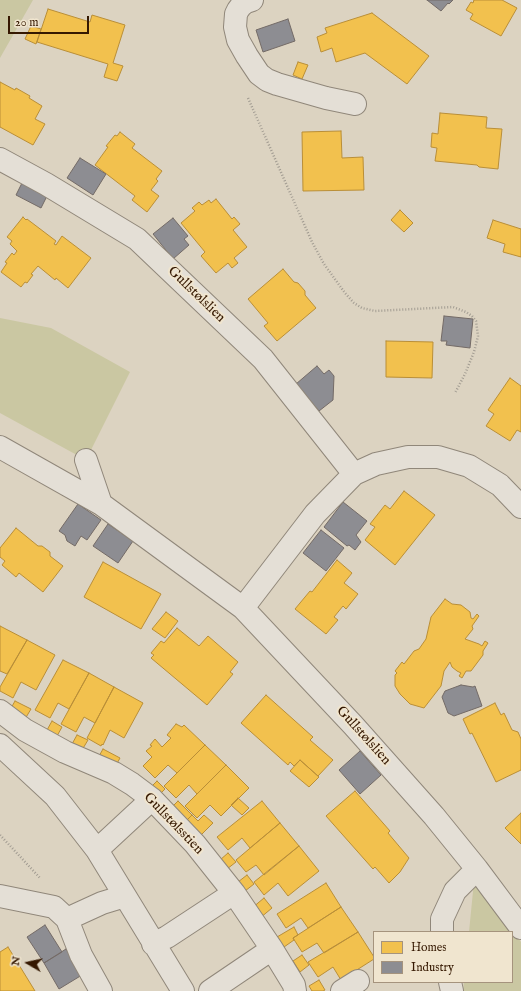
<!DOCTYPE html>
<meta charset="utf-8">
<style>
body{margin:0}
#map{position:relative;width:521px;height:991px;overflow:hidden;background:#dcd3c1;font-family:"IM FELL English",serif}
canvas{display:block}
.legend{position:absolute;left:373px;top:931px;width:140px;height:52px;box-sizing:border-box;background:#f0e5cf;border:1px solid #a5937d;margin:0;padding:5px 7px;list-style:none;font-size:12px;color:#351801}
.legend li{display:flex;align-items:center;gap:8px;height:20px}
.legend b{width:20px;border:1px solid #a5937d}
.north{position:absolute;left:8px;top:943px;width:40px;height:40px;-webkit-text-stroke:3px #f0e5cf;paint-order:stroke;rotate:279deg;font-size:11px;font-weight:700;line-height:16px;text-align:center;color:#351801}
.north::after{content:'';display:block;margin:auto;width:14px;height:18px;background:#351801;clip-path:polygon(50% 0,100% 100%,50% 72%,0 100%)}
.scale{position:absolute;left:8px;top:16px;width:81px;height:18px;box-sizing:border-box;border:2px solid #351801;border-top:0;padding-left:5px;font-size:12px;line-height:14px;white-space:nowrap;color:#351801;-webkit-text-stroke:3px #f0e5cf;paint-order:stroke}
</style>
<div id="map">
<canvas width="521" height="991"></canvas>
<ul class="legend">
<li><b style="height:11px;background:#f2c14e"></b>Homes</li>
<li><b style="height:11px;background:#8d8d92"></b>Industry</li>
</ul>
<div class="north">N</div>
<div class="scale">20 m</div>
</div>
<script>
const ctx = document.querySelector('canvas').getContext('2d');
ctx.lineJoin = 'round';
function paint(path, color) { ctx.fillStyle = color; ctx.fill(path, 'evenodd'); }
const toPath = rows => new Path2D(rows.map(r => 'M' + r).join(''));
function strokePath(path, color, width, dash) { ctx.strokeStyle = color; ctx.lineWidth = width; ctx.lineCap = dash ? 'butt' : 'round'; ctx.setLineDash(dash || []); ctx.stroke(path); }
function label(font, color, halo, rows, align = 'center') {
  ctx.font = font + ' "IM FELL English",serif'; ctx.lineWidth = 4; ctx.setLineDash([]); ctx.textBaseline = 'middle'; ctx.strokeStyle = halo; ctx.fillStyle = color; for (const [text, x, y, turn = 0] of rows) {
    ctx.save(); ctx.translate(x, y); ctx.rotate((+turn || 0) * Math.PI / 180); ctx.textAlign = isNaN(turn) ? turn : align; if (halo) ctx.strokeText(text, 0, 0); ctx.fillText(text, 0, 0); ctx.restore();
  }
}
paint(toPath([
 [0,0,33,0,0,58],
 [0,318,51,328,130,372,86,460,0,413],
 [475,871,521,942,521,991,463,991,464,982,512,982,512,932,469,932]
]), '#cac7a2');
const homes = toPath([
 [474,0,502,0,517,8,501,36,470,19,473,14,466,10,471,2,473,3,474,0],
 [48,9,90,22,92,15,125,25,113,63,123,66,117,81,104,77,108,64,37,42,48,9],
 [372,13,429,56,407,84,365,53,336,62,332,48,321,52,317,37,327,33,325,28,372,13],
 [31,26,41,29,36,44,25,39,31,26],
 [298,62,308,65,302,79,293,75,298,62],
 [0,82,15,90,16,88,30,96,29,98,42,106,35,119,45,124,33,145,0,127,0,82],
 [440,113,487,117,486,128,502,129,498,169,479,167,477,165,435,161,437,148,431,147,432,133,438,134,440,113],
 [341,131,342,158,363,157,364,190,303,191,302,132,341,131],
 [120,132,135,144,132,148,162,171,156,179,158,181,151,190,159,196,147,212,132,200,135,196,95,165,108,147,106,146,115,135,117,136,120,132],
 [216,199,232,219,234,217,240,224,233,230,247,247,234,258,238,263,232,268,228,263,216,273,201,256,205,252,181,223,195,211,192,208,199,202,202,205,209,200,211,203,216,199],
 [400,210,413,223,404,232,391,220,400,210],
 [23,217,26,220,27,219,56,241,54,244,56,245,62,236,91,258,68,288,56,278,55,280,38,266,31,274,33,275,27,283,25,282,21,287,1,272,7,263,5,262,12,253,14,255,17,251,10,244,12,241,7,237,23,217],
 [493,220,521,229,521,257,503,252,505,244,487,238,493,220],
 [283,269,294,282,298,283,305,291,305,295,316,308,277,341,264,326,268,323,248,299,283,269],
 [386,341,433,342,432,378,386,377,386,341],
 [510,378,521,386,521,432,517,430,510,441,486,426,494,414,488,410,510,378],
 [404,491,435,515,395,565,365,540,375,527,370,524,385,505,390,509,404,491],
 [16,528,38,546,42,546,50,552,50,556,63,566,43,592,19,573,16,577,2,565,5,561,0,557,0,548,16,528],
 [337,560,352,573,344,583,358,594,346,609,343,606,334,617,338,620,326,634,295,609,310,591,312,592,337,560],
 [103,562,161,594,141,629,84,597,103,562],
 [445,599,452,604,461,605,470,612,471,618,473,619,477,614,479,616,472,626,473,629,465,639,479,644,482,646,485,641,488,643,483,651,483,655,471,671,466,671,462,678,459,676,461,673,457,671,452,667,450,662,444,671,441,686,424,708,410,704,400,694,395,686,395,675,397,673,395,671,402,662,404,664,414,651,419,649,426,639,431,617,445,599],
 [166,612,178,621,165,638,152,629,166,612],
 [0,626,27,640,7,674,0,671,0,626],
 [177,628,199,646,208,636,238,662,230,672,233,674,207,705,151,658,154,655,151,653,161,641,164,643,177,628],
 [27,640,55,655,36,690,21,682,13,698,0,691,0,687,27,640],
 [63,660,89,673,69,709,58,703,50,718,35,710,63,660],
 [89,673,114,687,95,723,84,717,76,732,61,724,89,673],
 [114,687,143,703,124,738,110,730,103,745,102,744,101,746,87,738,114,687],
 [266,695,313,737,310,740,333,760,318,776,300,760,294,766,290,762,288,765,241,723,266,695],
 [15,701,31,709,25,719,10,710,15,701],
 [495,703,501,715,504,713,512,730,518,732,521,739,521,770,496,782,472,733,470,734,463,719,495,703],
 [52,721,62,727,57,736,47,730,52,721],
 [176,724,182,727,184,725,205,745,177,773,168,765,155,778,143,766,152,757,146,751,152,746,150,745,155,739,162,747,171,738,167,735,176,724],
 [77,735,88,740,82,750,72,744,77,735],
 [205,745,226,765,197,794,189,785,176,798,164,786,205,745],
 [103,749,120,758,115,767,98,758,103,749],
 [300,760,319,777,309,787,290,771,300,760],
 [226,765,249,788,221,816,210,805,197,818,185,806,226,765],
 [157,781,165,789,157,797,149,789,157,781],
 [355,791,390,831,388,833,409,858,400,872,389,883,375,867,373,869,326,816,355,791],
 [238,798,249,808,242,815,231,805,238,798],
 [178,801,192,815,184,823,170,809,178,801],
 [262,801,280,823,250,848,242,838,228,850,217,837,262,801],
 [521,813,521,844,505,828,521,813],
 [192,815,198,821,204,815,213,823,199,837,184,823,192,815],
 [280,823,299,846,264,875,256,865,246,872,236,860,280,823],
 [299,846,319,871,288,896,278,883,264,895,254,882,299,846],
 [228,853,236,862,227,869,220,860,228,853],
 [247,875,254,884,245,891,238,882,247,875],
 [326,883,341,907,308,928,301,918,286,928,277,914,326,883],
 [264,898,272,908,260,918,252,908,264,898],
 [341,907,358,932,324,953,317,943,302,952,293,938,341,907],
 [294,927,298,935,293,938,294,940,284,947,277,937,294,927],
 [358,932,374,957,374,959,341,980,333,967,318,977,308,962,358,932],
 [8,947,35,991,0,991,0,952,8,947],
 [302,955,309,965,300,972,293,961,302,955],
 [319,980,325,990,323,991,312,991,309,986,319,980]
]);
paint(homes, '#f2c14e');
strokePath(homes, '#b98e37', 1);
const industry = toPath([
 [427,0,453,0,449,4,448,3,441,11,427,0],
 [288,19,295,41,263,52,256,30,288,19],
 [80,158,106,174,93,195,67,178,80,158],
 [23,181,48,194,41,208,16,195,23,181],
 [173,218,188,236,184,239,189,245,173,259,153,234,173,218],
 [444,316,473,319,470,348,446,345,447,341,441,341,444,316],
 [317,366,324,374,329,370,334,376,333,400,319,411,296,384,317,366],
 [343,502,367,521,356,535,361,542,355,550,349,545,347,546,324,527,343,502],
 [78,504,101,520,87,540,81,536,75,546,67,541,65,535,59,531,78,504],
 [108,524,133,541,118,563,93,546,108,524],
 [321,530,344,548,326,571,303,553,321,530],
 [461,685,473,687,475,686,482,706,454,716,448,713,442,697,445,691,461,685],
 [360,751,381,775,360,794,339,770,360,751],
 [45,925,62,952,44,963,27,937,45,925],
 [66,949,82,975,59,989,44,963,66,949]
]);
paint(industry, '#8d8d92');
strokePath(industry, '#736a66', 1);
const minor = toPath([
 [252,0,246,2,241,6,238,10,236,14,235,27,238,40,247,56,259,74,267,80,277,84,326,98,355,104],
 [0,159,46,184,137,239,263,359,354,474],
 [0,447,101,504,243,608,353,725,434,816,477,869],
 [86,460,101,504],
 [243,608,315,514,354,474,376,464,408,457,438,457,469,466,500,485,521,507],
 [0,711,25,730,65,752,114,773,132,784,152,799,195,844,234,893,272,949,294,985,295,991],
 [0,745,55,796,97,850,183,991],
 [97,850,152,799],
 [0,896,54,907,67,919,81,955,101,991],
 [67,919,102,903,125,896],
 [442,932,442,919,455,891,477,869,521,928],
 [153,944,167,937,234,893],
 [450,982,452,991],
 [210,991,272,949],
 [342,991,358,981]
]);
strokePath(minor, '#90877a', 24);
strokePath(toPath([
 [248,98,312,242,324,264,345,293,354,303,362,308,375,311,453,307,466,312,472,316,476,321,478,336,474,352,465,374,455,393],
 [0,835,40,878]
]), '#a29c92', 2.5, [1, 2]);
strokePath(minor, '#e4dfd6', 22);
label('14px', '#351801', '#f0e5cf', [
 ["Gullstølslien",196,295,44],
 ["Gullstølslien",363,736,48],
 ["Gullstølsstien",173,824,46]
]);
</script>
